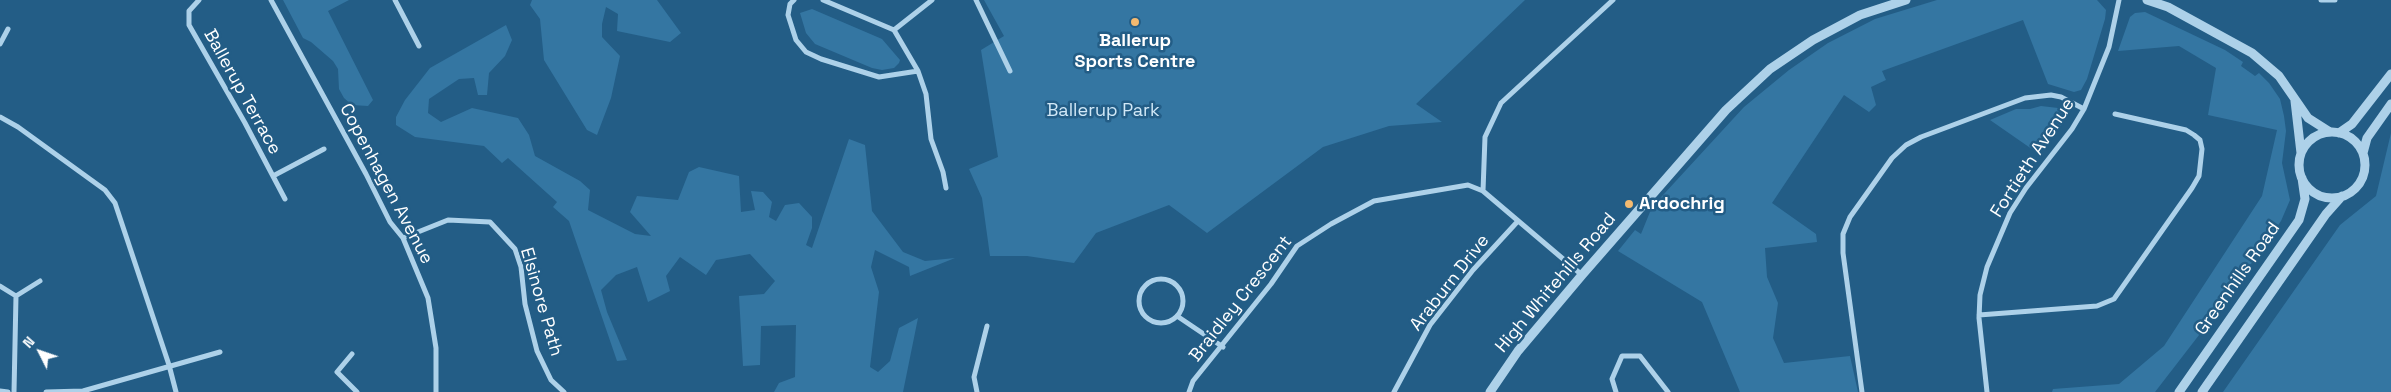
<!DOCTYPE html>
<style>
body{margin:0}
#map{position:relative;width:2391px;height:392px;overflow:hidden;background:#235d86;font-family:"Space Grotesk",sans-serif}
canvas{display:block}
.north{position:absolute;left:15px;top:327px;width:50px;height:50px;-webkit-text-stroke:4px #235d86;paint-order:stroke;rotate:311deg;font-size:14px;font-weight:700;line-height:20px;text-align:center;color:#fff}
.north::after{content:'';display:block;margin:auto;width:18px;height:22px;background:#fff;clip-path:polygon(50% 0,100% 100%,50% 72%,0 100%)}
</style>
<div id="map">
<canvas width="2391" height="392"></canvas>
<div class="north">N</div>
</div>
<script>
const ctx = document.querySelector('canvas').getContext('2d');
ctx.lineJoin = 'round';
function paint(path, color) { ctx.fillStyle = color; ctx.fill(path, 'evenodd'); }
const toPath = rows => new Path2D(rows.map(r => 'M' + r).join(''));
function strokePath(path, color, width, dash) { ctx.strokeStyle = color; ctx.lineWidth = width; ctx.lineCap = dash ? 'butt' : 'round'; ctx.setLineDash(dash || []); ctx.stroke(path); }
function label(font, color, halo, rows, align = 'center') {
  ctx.font = font + ' "Space Grotesk",sans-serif'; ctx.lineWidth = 5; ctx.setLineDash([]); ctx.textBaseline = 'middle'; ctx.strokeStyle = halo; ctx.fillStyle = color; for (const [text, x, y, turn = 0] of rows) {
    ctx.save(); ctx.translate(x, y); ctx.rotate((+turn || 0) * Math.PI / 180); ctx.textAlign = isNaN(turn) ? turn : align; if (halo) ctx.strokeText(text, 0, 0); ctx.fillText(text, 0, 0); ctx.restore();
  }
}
paint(toPath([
 [283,0,349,0,328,11,373,100,368,106,352,105,344,98,339,89,338,69,333,61,311,42,303,38],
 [532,0,657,0,681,33,670,42,617,31,618,14,606,7,602,24,602,37,620,56,611,98,597,135,587,130,544,60,540,19,530,5],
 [984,0,1525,0,1416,104,1442,122,1389,126,1323,147,1207,233,1169,205,1096,233,1074,263,1027,256,990,256,982,198,969,169,998,157,981,50,1004,36],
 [1937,0,2097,0,2106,10,2105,19,2087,79,2081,90,2074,92,2048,84,2023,20,1882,71,1886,80,1871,87,1876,105,1869,112,1844,95,1772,203,1816,234,1817,242,1765,248,1767,277,1778,303,1773,338,1784,363,1850,356,1858,392,1740,392,1702,302,1618,251,1635,230,1641,234,1652,207,1744,107,1789,70,1828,43,1875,19],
 [812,9,882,39,900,60,899,63,894,68,882,70,872,68,815,44,806,33,800,13],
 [2145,12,2225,50,2243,62,2241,66,2255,76,2259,73,2269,83,2280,99,2284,116,2286,131,2282,163,2290,200,2281,221,2223,304,2155,392,2052,392,2053,389,2119,384,2164,346,2262,196,2277,130,2208,115,2216,68,2179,46,2118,51,2130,17,2135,13],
 [506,25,512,40,505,56,489,73,487,95,478,95,474,78,459,79,429,99,428,113,441,122,472,108,518,118,529,135,535,156,580,181,590,190,588,210,635,234,651,236,630,212,637,196,678,200,689,172,699,167,739,176,741,212,755,210,751,191,763,192,772,202,769,217,776,221,785,205,799,203,812,217,812,228,806,245,812,248,849,139,865,145,872,211,903,252,925,261,955,258,910,276,909,267,875,250,871,267,879,292,870,367,878,372,890,361,899,328,918,318,903,392,774,392,779,383,795,377,796,325,761,326,760,365,743,366,739,296,764,294,775,281,750,254,716,260,706,275,680,257,666,276,670,291,648,302,637,267,616,275,601,290,607,312,627,360,617,361,569,221,553,207,557,202,508,158,502,163,484,146,415,137,396,125,396,117,405,100,430,68],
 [2041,106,2058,108,2065,113,2066,116,2063,123,2039,154,1990,120,2016,109,2030,109],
 [2391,133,2391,392,2223,392,2340,225,2376,196]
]), '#3476a2');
strokePath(toPath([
 [199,0,189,11,189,25,245,123,285,199],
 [271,0,366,174,390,222,403,238,428,298,436,348,436,392],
 [395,0,419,46],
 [794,0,790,4,788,15,796,40,806,52,821,59,879,77,918,71],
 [823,0,894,30,918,71,926,94,931,139,943,172,946,188],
 [976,0,1010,71],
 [2321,0,2335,0],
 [894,30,932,0],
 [0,44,8,29],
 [0,117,18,127,105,190,115,203,169,365,176,392],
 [273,176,324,149],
 [1483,191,1485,137,1501,103,1613,0],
 [403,238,448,220,490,222,515,249,521,267,525,304,537,351,551,380,564,392],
 '1139 301a22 22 0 1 1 44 0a22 22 0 1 1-44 0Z',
 [0,286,16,296,40,281],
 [1979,315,2097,306,2114,299,2192,188,2199,176,2202,149,2200,140,2194,135,2186,130,2115,114],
 [1177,316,1223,347],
 [352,354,337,372,357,392],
 [0,391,8,392],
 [14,392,16,296],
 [46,392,83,391,220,352],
 [977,392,974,377,987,326],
 [1189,392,1193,381,1271,284,1297,246,1331,224,1374,201,1468,185,1483,191,1582,275],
 [1394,392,1430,325,1473,270,1518,221],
 [1616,392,1612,379,1622,356,1640,356,1668,392],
 [1862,392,1843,253,1843,234,1850,217,1892,158,1906,145,1921,137,2025,98,2051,95,2061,97,2084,109],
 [1987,392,1979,318,1980,295,1987,267,2010,213,2026,188,2072,129,2084,109,2109,47,2119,0]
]), '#add1e9', 5);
strokePath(toPath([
 [2147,0,2168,7,2252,53,2279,76,2308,118,2330,132],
 [2295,101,2301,153],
 '2299 165a33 33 0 1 1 66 0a33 33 0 1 1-66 0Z',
 [2339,133,2352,124,2391,74],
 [2363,153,2367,138,2391,104],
 [1490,392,1518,351,1582,275,1726,110,1770,69,1813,40,1860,15,1906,0],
 [2179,392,2299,220,2305,199,2302,178],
 [2202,392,2326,214,2342,196]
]), '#add1e9', 9);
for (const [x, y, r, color] of [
 [1135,22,5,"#f4ba70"],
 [1629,204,5,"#f4ba70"]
]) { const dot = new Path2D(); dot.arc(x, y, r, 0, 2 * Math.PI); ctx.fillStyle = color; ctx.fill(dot); strokePath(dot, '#235d86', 2); }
label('bold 18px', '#fff', '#235d86', [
 ["Ballerup",1135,41],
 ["Sports Centre",1135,62],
 ["Ardochrig",1639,204,"left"]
]);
label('18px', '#fff', '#235d86', [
 ["Ballerup Terrace",242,92,61],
 ["Fortieth Avenue",2033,158,-57],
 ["Copenhagen Avenue",386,184,62],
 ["Greenhills Road",2238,279,-55],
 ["Araburn Drive",1450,283,-52],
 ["High Whitehills Road",1556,283,-50],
 ["Braidley Crescent",1241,299,-52],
 ["Elsinore Path",541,302,74]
]);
label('18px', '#d1e8f7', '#235d86', [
 ["Ballerup Park",1103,111]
]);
</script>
